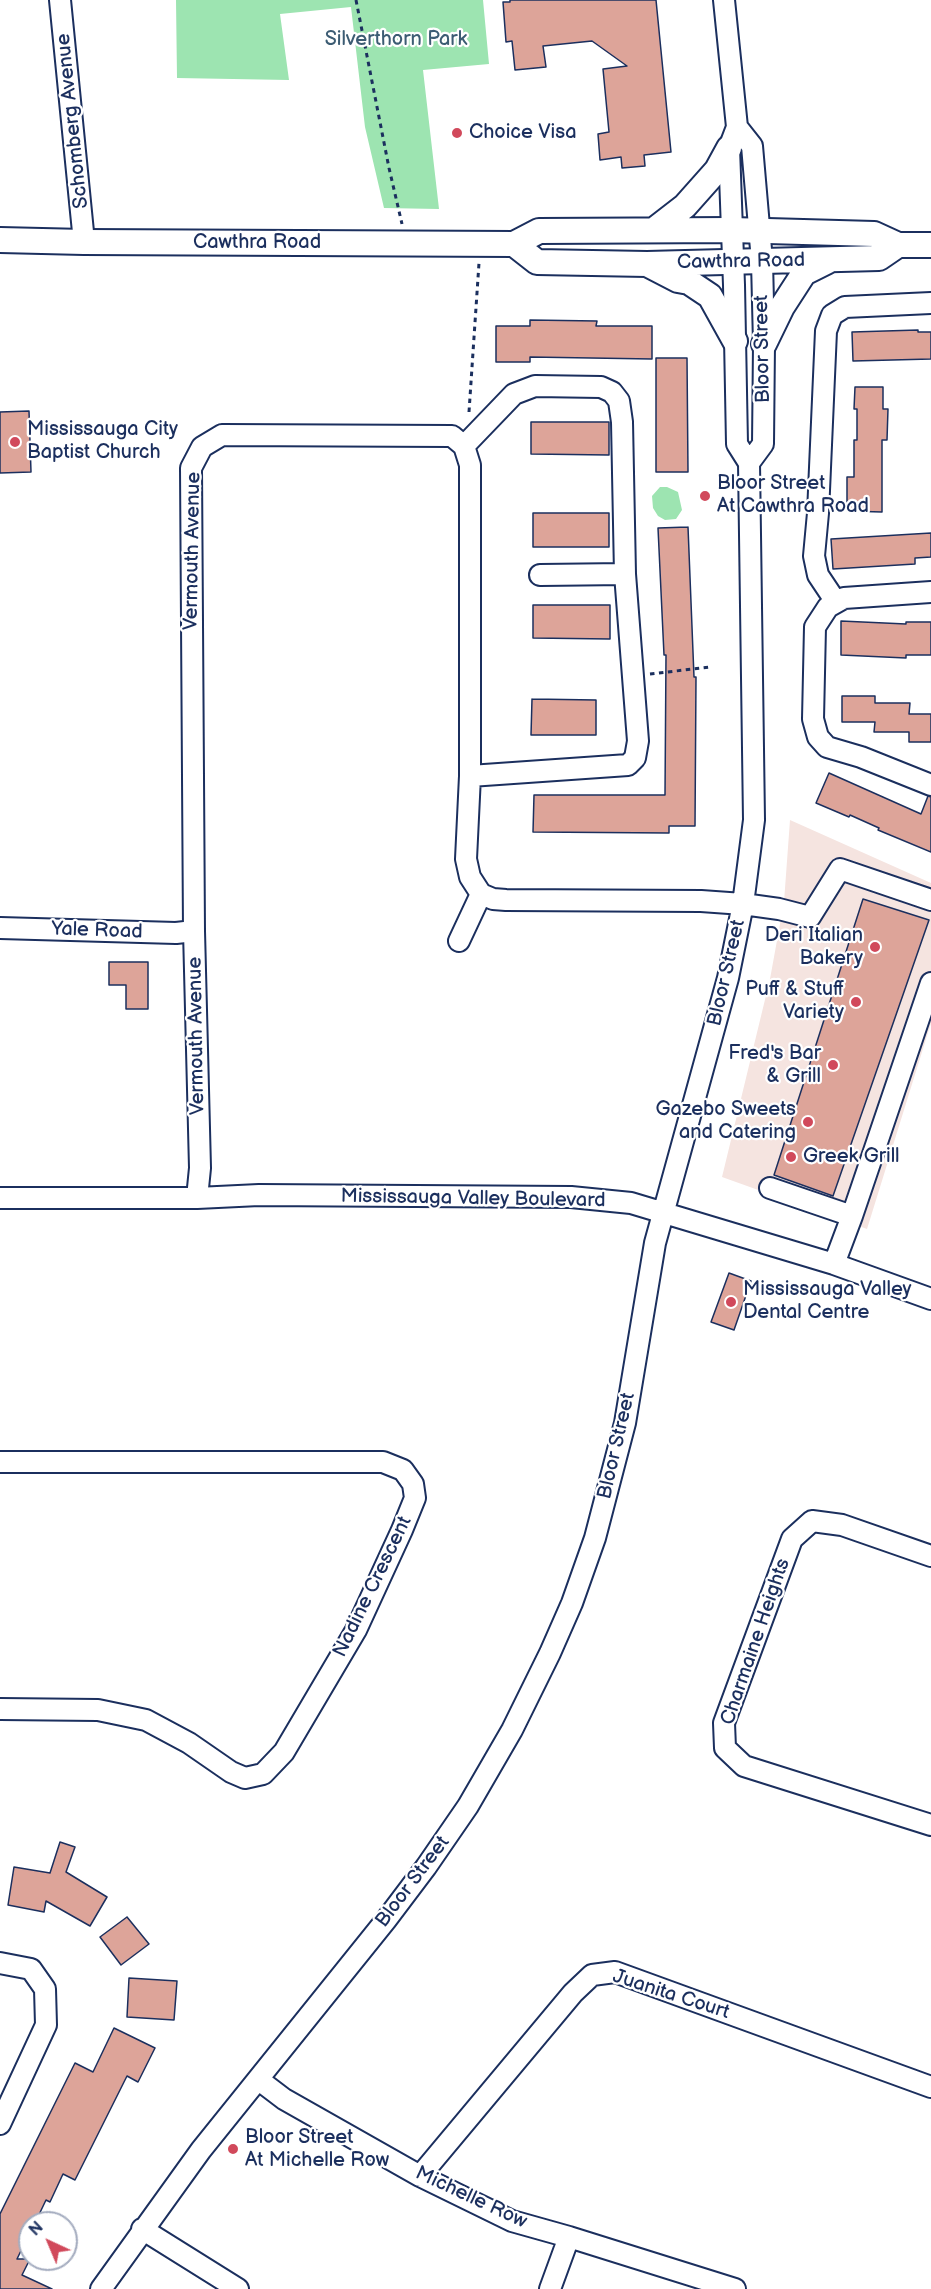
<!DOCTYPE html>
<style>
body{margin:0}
#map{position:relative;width:931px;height:2289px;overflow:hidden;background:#fff;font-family:"Balsamiq Sans",sans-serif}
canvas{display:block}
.north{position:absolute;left:18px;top:2211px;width:60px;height:60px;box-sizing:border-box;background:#fff;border:2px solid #a4acbf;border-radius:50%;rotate:316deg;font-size:16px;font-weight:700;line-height:24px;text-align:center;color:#1b2f5e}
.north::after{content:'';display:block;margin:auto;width:21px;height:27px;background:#d1495b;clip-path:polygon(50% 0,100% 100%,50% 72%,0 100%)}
</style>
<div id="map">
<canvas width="931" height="2289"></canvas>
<div class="north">N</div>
</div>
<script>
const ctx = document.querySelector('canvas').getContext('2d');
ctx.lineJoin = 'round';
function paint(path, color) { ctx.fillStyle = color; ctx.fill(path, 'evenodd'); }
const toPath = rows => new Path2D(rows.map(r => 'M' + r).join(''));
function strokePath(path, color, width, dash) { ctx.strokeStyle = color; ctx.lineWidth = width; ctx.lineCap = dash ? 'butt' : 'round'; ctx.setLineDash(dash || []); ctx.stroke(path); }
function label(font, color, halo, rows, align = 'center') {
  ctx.font = font + ' "Balsamiq Sans",sans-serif'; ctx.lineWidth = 4.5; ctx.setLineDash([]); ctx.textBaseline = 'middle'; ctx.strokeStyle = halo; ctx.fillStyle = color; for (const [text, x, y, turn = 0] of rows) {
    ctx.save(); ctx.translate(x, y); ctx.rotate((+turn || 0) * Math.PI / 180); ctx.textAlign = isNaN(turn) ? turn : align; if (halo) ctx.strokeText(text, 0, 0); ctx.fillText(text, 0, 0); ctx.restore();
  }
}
paint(toPath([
 [790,820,931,883,931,1023,867,1229,722,1177,770,979,784,902]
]), '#f5e4e0');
paint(toPath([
 [176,0,483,0,489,64,423,70,439,209,384,208,365,127,351,7,280,14,289,80,177,78],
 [660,487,667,487,678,492,682,510,676,519,665,520,658,516,653,508,652,496]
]), '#9de4b1');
const building = toPath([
 [510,0,656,0,671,152,644,155,645,166,622,168,621,157,600,160,598,134,609,132,603,69,627,66,592,41,543,46,546,67,515,70,512,41,506,42,503,2,510,2,510,0],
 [530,320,597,321,596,326,652,326,652,359,530,357,530,362,496,362,496,326,530,326,530,320],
 [918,330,918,332,931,332,931,359,853,361,852,332,918,330],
 [656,358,687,358,688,472,656,472,656,358],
 [855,387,883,387,883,409,888,409,887,440,882,440,882,512,847,511,847,477,854,477,854,440,857,440,857,409,854,409,855,387],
 [29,411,31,472,0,473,0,412,29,411],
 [531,422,609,422,609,455,531,454,531,422],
 [533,513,609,513,609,547,533,547,533,513],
 [688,527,694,677,696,677,695,826,669,826,669,833,533,832,534,795,665,795,666,655,664,655,658,528,688,527],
 [931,533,931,557,915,558,915,564,833,569,831,539,931,533],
 [533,605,610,605,610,639,533,638,533,605],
 [841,621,906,624,906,622,931,622,931,655,906,655,906,658,841,655,841,621],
 [842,696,875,696,875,703,910,703,909,714,931,714,931,742,909,742,909,732,874,732,875,722,842,722,842,696],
 [532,699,596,700,596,735,531,735,532,699],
 [829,773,921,814,928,796,931,797,931,852,878,830,879,828,850,815,849,817,816,803,829,773],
 [863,899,929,920,833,1196,774,1175,863,899],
 [109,962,148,962,148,1009,126,1009,126,985,109,985,109,962],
 [729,1273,751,1281,734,1330,711,1322,729,1273],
 [60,1842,75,1847,66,1872,107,1897,90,1926,46,1901,44,1912,8,1905,14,1867,50,1873,60,1842],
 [127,1917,149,1944,121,1965,100,1937,127,1917],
 [129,1978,177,1981,174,2020,127,2017,129,1978],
 [114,2028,155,2048,138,2082,127,2076,75,2180,63,2174,50,2202,46,2200,35,2223,30,2223,30,2232,17,2259,30,2259,22,2275,52,2289,0,2289,0,2214,75,2063,93,2072,114,2028]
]);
paint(building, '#dda499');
strokePath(building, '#1b2f5e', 1.5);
const minor = toPath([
 [60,0,84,242],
 [737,127,752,146,762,261,764,344,763,444,749,463],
 [464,446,514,394,535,386,601,387,612,392,619,401,622,422,625,574,638,741,635,758,628,765,470,776],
 [540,575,625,574],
 [931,592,844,598,828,607,815,627,813,719,818,737,827,747,861,757,931,785],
 [836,602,818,575,814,556,818,513,826,331,832,315,845,307,931,303],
 [0,928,176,933,194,931],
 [459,941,481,894],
 [770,1188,852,1216],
 [0,1198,197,1198,259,1195,571,1197,631,1203,834,1264,931,1299],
 [197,1198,200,1168,194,931,191,468,202,447,222,435,452,436,464,446,470,465,470,776,466,859,470,877,481,894,493,899,506,900,701,901,743,904,779,909,810,917,840,869,931,900],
 [834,1264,852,1216,931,983],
 [0,1462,383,1462,403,1470,413,1484,415,1498,402,1530,356,1630,284,1752,263,1774,245,1778,231,1772,189,1743,146,1720,98,1710,0,1709],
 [931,1556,842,1525,812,1521,792,1539,724,1723,725,1748,744,1766,931,1825],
 [0,1963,31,1969,45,1989,46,2025,0,2124],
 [259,2080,284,2099,420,2176,512,2221,569,2237,735,2289],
 [420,2176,573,1993,592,1975,615,1972,931,2087],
 [142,2229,238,2289],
 [101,2289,201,2150,386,1920,426,1867,468,1806,512,1730,550,1653,572,1603,595,1538,625,1423,655,1243,728,978,743,904,754,820,749,463,737,444,734,285,729,148,737,127,724,0],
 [550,2289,569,2237]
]);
const major = toPath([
 [654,230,685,206,717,170,729,148],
 [0,240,84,242,514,244,539,231,732,230,874,234,898,245,931,245],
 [514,244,537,262,647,264,879,258,898,245],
 [649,265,678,280,689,282,710,296,735,341],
 [764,344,782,307,804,273,828,261]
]);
strokePath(minor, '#1b2f5e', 24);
strokePath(major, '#1b2f5e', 28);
strokePath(toPath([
 [356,0,389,168,402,224],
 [469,412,479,263],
 [650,674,710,667]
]), '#1b2f5e', 3, [4.5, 4.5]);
strokePath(minor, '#fff', 20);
strokePath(major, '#fff', 24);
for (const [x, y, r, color] of [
 [457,133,6,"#d1495b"],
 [15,442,6,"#d1495b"],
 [705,496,6,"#d1495b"],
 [875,947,6,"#d1495b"],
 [856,1002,6,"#d1495b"],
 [833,1065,6,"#d1495b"],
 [808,1122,6,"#d1495b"],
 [791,1157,6,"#d1495b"],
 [731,1302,6,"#d1495b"],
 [233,2149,6,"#d1495b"]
]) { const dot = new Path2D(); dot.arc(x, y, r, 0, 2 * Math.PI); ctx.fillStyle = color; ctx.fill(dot); strokePath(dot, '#fff', 2); }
label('20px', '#3c5c73', '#fff', [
 ["Silverthorn Park",396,40]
]);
label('20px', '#1b2f5e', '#fff', [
 ["Schomberg Avenue",73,121,-96],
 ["Cawthra Road",257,243],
 ["Cawthra Road",741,262,-1],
 ["Bloor Street",763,349,-91],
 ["Vermouth Avenue",193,551,-89],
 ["Yale Road",97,931,2],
 ["Bloor Street",727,973,-77],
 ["Vermouth Avenue",197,1036,-91],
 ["Mississauga Valley Boulevard",473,1199,1],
 ["Bloor Street",617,1446,-77],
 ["Nadine Crescent",373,1587,-64],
 ["Charmaine Heights",756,1642,-71],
 ["Bloor Street",413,1882,-53],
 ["Juanita Court",671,1995,18],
 ["Michelle Row",471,2198,25]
]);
label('20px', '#1b2f5e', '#fff', [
 ["Choice Visa",469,133],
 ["Mississauga City",27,430],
 ["Baptist Church",27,453],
 ["Bloor Street",717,484],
 ["At Cawthra Road",717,507],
 ["Deri Italian",863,936,"right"],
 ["Bakery",863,959,"right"],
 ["Puff & Stuff",844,990,"right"],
 ["Variety",844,1013,"right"],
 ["Fred's Bar",821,1054,"right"],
 ["& Grill",821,1077,"right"],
 ["Gazebo Sweets",796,1110,"right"],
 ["and Catering",796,1133,"right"],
 ["Greek Grill",803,1157],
 ["Mississauga Valley",743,1290],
 ["Dental Centre",743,1313],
 ["Bloor Street",245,2138],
 ["At Michelle Row",245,2161]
], 'left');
</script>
